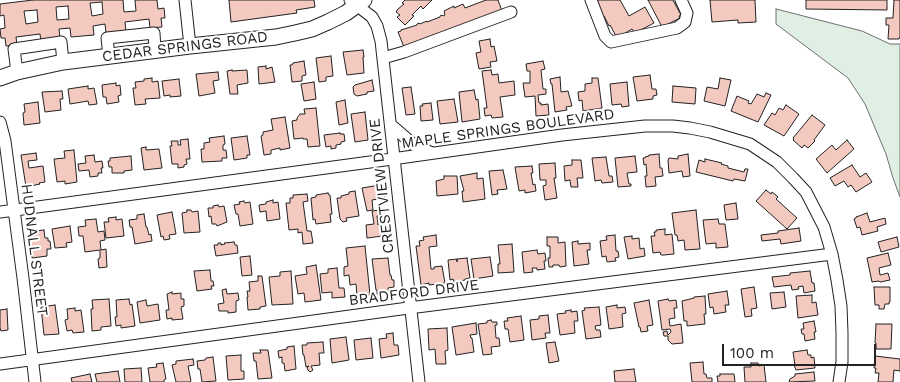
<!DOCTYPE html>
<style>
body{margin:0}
#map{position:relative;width:900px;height:382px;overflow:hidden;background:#fff;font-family:"Work Sans",sans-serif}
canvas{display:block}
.scale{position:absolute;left:722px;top:344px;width:154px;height:22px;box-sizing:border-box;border:2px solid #222;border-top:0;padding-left:6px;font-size:15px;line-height:18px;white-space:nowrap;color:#222;-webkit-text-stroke:4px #fff;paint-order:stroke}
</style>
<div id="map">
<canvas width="900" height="382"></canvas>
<div class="scale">100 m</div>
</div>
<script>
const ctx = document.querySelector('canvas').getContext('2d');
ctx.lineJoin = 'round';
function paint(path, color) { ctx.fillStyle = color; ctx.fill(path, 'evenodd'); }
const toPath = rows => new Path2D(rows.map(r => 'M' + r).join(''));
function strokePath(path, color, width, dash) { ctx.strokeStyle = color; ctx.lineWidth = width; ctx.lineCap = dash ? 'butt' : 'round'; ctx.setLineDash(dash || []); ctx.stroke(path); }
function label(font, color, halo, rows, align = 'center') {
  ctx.font = font + ' "Work Sans",sans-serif'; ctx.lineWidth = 4; ctx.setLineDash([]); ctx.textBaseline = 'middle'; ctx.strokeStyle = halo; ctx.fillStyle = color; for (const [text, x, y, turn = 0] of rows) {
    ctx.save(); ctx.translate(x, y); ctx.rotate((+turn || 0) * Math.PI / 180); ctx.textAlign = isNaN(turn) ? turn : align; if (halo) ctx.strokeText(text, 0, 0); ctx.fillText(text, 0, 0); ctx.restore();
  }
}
const green = toPath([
 [776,9,862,31,890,44,900,44,900,197,893,178,886,154,865,104,848,78,776,24,776,9]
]);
paint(green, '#e0efe3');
strokePath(green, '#6f6f6f', 1);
const building = toPath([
 [33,0,123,0,124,12,136,11,135,0,157,0,158,9,164,8,165,18,161,18,162,27,150,28,149,19,125,22,126,31,106,33,105,24,93,26,94,35,71,37,70,28,59,29,60,38,41,42,40,34,16,37,17,45,6,46,5,38,1,38,0,29,5,28,4,15,0,16,0,4,33,0],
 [102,2,103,14,92,16,90,3,102,2],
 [68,6,69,19,57,20,56,7,68,6],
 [37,10,38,22,26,24,24,11,37,10],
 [229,0,314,0,315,7,296,10,297,13,231,22,229,0],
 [405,0,432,0,423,9,421,6,412,15,414,16,405,25,397,17,400,15,396,12,398,9,404,4,402,3,405,0],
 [486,0,498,0,502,11,404,47,398,32,401,31,401,30,417,25,417,24,419,23,420,24,427,21,427,22,440,17,440,16,442,15,443,16,445,15,444,11,454,6,454,8,463,4,465,8,486,0],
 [596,0,620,0,629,16,645,7,654,23,635,33,632,29,617,38,610,25,609,26,604,16,603,17,596,0],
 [648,0,673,0,681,15,679,16,680,18,662,27,648,0],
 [710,0,755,0,756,22,738,23,738,20,712,22,710,0],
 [806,0,887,0,887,10,806,9,806,0],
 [894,0,900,0,900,38,899,38,899,39,888,39,889,25,886,25,886,18,893,18,894,0],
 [490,39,491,47,494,46,497,61,490,62,491,67,479,69,476,53,481,52,479,41,490,39],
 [363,50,364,57,363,57,364,73,347,75,343,52,363,50],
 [331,56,333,76,326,77,326,81,319,82,316,58,331,56],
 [304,61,306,75,302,76,302,81,292,82,290,65,292,65,293,63,304,61],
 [543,61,545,69,541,70,543,89,546,89,546,94,538,95,539,103,541,103,541,105,548,104,549,115,536,116,535,96,525,97,523,83,530,83,530,71,527,71,526,64,543,61],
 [266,66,266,69,272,67,275,82,259,84,258,67,266,66],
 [232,70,232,71,247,70,248,83,237,85,238,94,230,94,227,71,232,70],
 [491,70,492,75,498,74,499,83,514,81,515,95,500,97,503,117,492,118,491,115,485,116,484,108,487,108,482,71,491,70],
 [218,72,219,80,213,81,215,93,199,96,196,74,218,72],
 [650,75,652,89,656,89,657,95,653,96,653,99,637,101,633,77,650,75],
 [560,77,561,92,568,91,572,106,566,107,567,110,555,112,552,84,551,84,550,79,560,77],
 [152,78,152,82,158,81,160,98,145,99,146,104,135,105,133,88,136,88,135,82,144,81,144,79,152,78],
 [592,78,598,78,602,108,583,111,582,100,579,101,578,92,585,91,585,84,592,83,592,78],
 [720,78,731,80,725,106,704,101,707,87,718,89,720,78],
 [179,79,181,96,170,97,170,95,164,96,162,81,179,79],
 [372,80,374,91,367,92,367,94,357,96,354,94,353,87,355,85,372,80],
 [314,82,316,99,304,101,301,84,314,82],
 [627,82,629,106,622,107,621,104,612,105,610,84,627,82],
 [116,83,116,86,120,85,121,95,118,96,119,102,107,104,106,97,103,97,102,85,116,83],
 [88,86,88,89,94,88,97,104,89,105,88,101,70,104,68,89,88,86],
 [673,86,696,88,695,104,672,102,673,86],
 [411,87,415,114,406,115,402,88,411,87],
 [474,90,476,100,478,99,480,119,462,122,459,92,474,90],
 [62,91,63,99,60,99,61,110,45,112,42,92,62,91],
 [766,93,771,95,758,122,731,111,737,96,749,101,748,103,751,104,757,94,764,97,766,93],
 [454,99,458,122,440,124,437,101,454,99],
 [345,100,348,123,339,125,336,102,345,100],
 [38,102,40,123,24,125,23,113,25,112,24,104,38,102],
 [431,103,433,120,421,121,420,106,423,106,422,104,431,103],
 [786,105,799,114,784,136,764,125,772,113,775,115,779,108,783,110,786,105],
 [316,108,320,146,308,147,307,139,303,139,303,138,294,139,292,121,297,120,297,118,300,114,305,114,304,109,316,108],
 [365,112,368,140,355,142,351,114,365,112],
 [812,115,825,125,814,140,815,141,808,148,804,145,802,148,793,140,794,139,793,138,812,115],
 [285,117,290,148,280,150,280,148,271,150,271,154,264,155,261,136,263,135,263,132,273,130,271,119,285,117],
 [340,133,340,134,344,134,345,141,341,142,341,144,336,145,336,148,331,149,331,146,326,147,324,135,340,133],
 [224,136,225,144,223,145,223,150,226,150,227,158,222,158,222,161,202,162,201,149,204,149,204,143,210,142,209,138,224,136],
 [247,136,250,155,247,155,247,158,234,160,231,138,247,136],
 [188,139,190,159,186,159,187,164,184,165,184,167,178,168,178,164,172,164,170,146,172,146,171,141,178,141,178,145,181,145,180,140,188,139],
 [847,140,854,149,827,173,816,159,832,145,836,150,847,140],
 [146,147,146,150,159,149,162,168,144,170,141,148,146,147],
 [74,150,77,182,65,184,65,181,57,182,54,159,65,158,64,151,74,150],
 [36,153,37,160,28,161,29,168,43,166,45,182,39,183,40,184,26,187,21,155,36,153],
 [659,154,660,168,662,168,663,176,655,177,656,186,646,187,645,176,647,176,646,164,644,165,643,158,645,158,645,157,649,156,649,155,659,154],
 [688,154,690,176,683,177,682,171,669,173,668,160,669,158,678,159,678,156,688,154],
 [94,155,95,162,102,161,103,168,101,168,102,173,98,173,98,176,90,177,89,170,79,171,78,164,86,163,85,156,94,155],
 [131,156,132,170,124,171,124,173,112,173,112,167,109,167,108,161,110,161,110,158,131,156],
 [635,156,637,172,627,173,629,184,631,184,631,186,618,187,615,158,635,156],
 [606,157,609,176,612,176,613,182,602,183,601,180,595,181,592,158,606,157],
 [705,159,722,163,721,164,728,166,728,168,744,172,745,169,748,169,745,181,734,179,733,181,696,172,699,160,705,162,705,159],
 [572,160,581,160,583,178,577,178,578,187,571,187,570,180,565,181,564,166,572,165,572,160],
 [555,163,556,178,554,178,557,198,545,200,543,186,546,185,546,180,540,180,539,164,555,163],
 [852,165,860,177,866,173,872,182,856,192,851,185,848,187,844,181,835,186,830,178,852,165],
 [532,166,533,173,531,173,533,185,535,184,536,191,525,193,525,190,519,191,515,167,532,166],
 [503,170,507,189,497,190,498,194,492,195,489,171,503,170],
 [477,173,477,179,483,178,485,199,463,202,462,191,464,191,460,176,477,173],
 [444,176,457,176,458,194,437,196,436,181,444,179,444,176],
 [380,185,381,191,384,191,385,198,372,200,373,210,367,211,362,188,380,185],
 [766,190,771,194,772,192,777,196,778,197,776,199,797,218,787,229,756,201,766,190],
 [355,191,359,216,346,218,347,221,343,222,340,219,337,198,341,198,341,196,349,194,349,192,355,191],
 [328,193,329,195,330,195,332,214,330,214,331,222,316,224,315,219,313,220,311,198,316,197,316,195,328,193],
 [307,194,308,201,303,202,307,231,311,231,313,243,303,244,302,232,298,233,298,229,289,230,286,203,290,203,290,198,293,198,293,195,307,194],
 [273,200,273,203,278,202,280,219,267,221,266,211,260,212,259,205,266,204,266,202,273,200],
 [244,201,245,203,250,202,253,224,240,226,238,214,236,214,234,205,240,204,239,202,244,201],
 [736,203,738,219,726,220,724,205,736,203],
 [218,205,219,207,224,206,227,222,217,226,216,224,212,224,211,216,209,217,208,208,213,208,213,206,218,205],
 [187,210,191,210,192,212,198,211,200,232,184,233,182,213,187,212,187,210],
 [380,210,381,215,377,216,378,225,390,223,391,235,367,238,366,225,374,224,372,211,380,210],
 [696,210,700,249,685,250,684,240,678,241,677,235,675,235,672,213,696,210],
 [172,212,176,234,169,235,170,239,164,240,163,236,161,237,157,215,172,212],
 [867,213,870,222,885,218,886,224,877,227,878,231,862,235,860,227,857,228,854,219,856,218,856,217,867,213],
 [144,214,146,227,147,227,149,235,151,234,152,241,135,244,132,227,130,227,129,220,137,219,137,215,144,214],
 [116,217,116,220,122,219,124,236,106,238,104,222,109,222,108,218,116,217],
 [96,219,98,232,104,231,105,240,100,241,101,250,106,249,107,267,99,268,98,259,100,258,100,250,85,252,83,236,79,236,78,227,86,226,85,220,96,219],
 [718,219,719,224,725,224,728,247,716,248,716,243,706,244,703,220,718,219],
 [70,226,72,242,66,243,67,247,55,248,52,229,70,226],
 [799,228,801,241,781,244,780,239,762,241,761,235,778,233,778,231,799,228],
 [665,229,665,235,672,234,674,254,664,255,661,255,660,252,653,253,651,236,655,236,654,232,656,232,656,230,665,229],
 [44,230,45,238,48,238,48,241,50,241,51,249,47,249,47,256,32,258,29,232,44,230],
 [436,235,437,246,429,247,431,269,434,269,434,267,442,266,445,283,429,285,429,283,421,285,416,246,420,246,419,241,424,240,423,237,436,235],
 [615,235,616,251,618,251,619,257,615,258,616,261,607,262,606,256,602,257,600,241,607,240,606,236,615,235],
 [632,236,632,239,639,238,640,249,644,248,645,256,628,259,624,237,632,236],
 [547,237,558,237,558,243,565,242,566,266,560,267,559,265,553,265,553,267,549,267,548,258,550,258,550,246,547,246,547,237],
 [897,237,899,247,881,252,878,242,897,237],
 [578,241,578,244,590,243,590,250,587,250,589,264,574,266,572,242,578,241],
 [234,242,235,245,237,245,238,253,216,256,214,245,218,245,218,243,221,243,221,245,225,244,224,243,234,242],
 [512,244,514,272,498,273,498,264,500,264,498,245,512,244],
 [365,246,370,295,357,296,356,284,350,285,349,275,344,276,344,267,348,266,346,248,365,246],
 [537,250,538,254,545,253,546,261,544,261,545,269,537,270,537,268,532,268,533,272,524,273,522,252,537,250],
 [888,253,891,265,879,268,880,275,888,273,890,280,880,282,879,281,872,282,867,258,888,253],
 [250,256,252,275,242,276,240,257,250,256],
 [490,257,493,276,474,279,471,259,490,257],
 [388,258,390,275,391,275,392,280,394,280,394,287,388,288,389,293,377,294,377,290,376,290,372,259,388,258],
 [467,258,470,278,465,279,465,280,454,282,453,279,450,280,448,260,457,259,457,262,457,259,467,258],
 [316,265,321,300,305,302,304,293,298,294,295,276,307,274,306,267,316,265],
 [337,268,339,288,344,288,345,297,332,298,332,292,322,293,320,274,328,273,328,269,337,268],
 [210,270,211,281,213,281,214,286,211,286,212,289,197,291,194,271,210,270],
 [291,271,293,304,272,305,269,277,280,276,280,272,291,271],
 [810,271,812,283,814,283,815,291,804,293,803,286,798,287,799,289,792,290,791,285,774,287,772,277,790,275,790,273,810,271],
 [258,276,262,276,266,306,260,307,260,309,248,310,247,297,248,297,247,291,250,291,249,282,258,281,258,276],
 [754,287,757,308,751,309,752,316,745,317,741,289,754,287],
 [874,287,890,287,890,302,889,302,889,304,885,304,884,309,879,309,879,305,875,305,874,287],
 [226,289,227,294,238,293,239,300,236,301,236,312,228,313,228,311,219,311,218,304,224,303,222,290,226,289],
 [727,291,729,305,725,305,726,312,714,314,713,307,710,308,708,294,727,291],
 [172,292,172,294,181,293,181,299,184,299,184,306,181,307,183,319,172,320,172,318,167,319,166,310,169,310,167,294,172,292],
 [784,292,786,307,772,309,770,293,784,292],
 [812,295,812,303,816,302,818,315,798,318,796,296,812,295],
 [705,296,706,314,704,314,705,324,687,326,687,321,684,321,682,301,694,298,694,297,705,296],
 [109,299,111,326,101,327,101,330,92,331,91,309,93,309,92,300,109,299],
 [129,299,130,305,132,304,135,326,121,328,121,325,116,326,115,317,117,317,116,300,129,299],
 [668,299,669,301,676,300,677,308,674,308,675,318,669,319,670,326,681,324,683,343,672,344,668,340,668,336,664,336,663,332,667,331,668,335,671,332,670,329,662,330,658,301,668,299],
 [146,300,147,306,158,304,160,320,140,323,137,302,146,300],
 [649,300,653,325,647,326,648,331,641,332,640,327,639,327,634,303,649,300],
 [55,305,59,334,44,335,41,307,55,305],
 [617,305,617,308,625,307,626,313,622,314,623,327,609,329,606,307,617,305],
 [599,307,601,325,595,326,596,330,600,330,601,337,586,339,582,311,585,310,584,308,599,307],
 [75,308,75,311,81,310,84,332,73,333,72,330,67,331,65,320,68,319,67,309,75,308],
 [7,309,8,330,1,331,0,328,0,310,7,309],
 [571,310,571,312,577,311,578,321,574,321,575,333,560,335,557,314,566,313,565,311,571,310],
 [548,315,550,333,545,333,546,338,532,340,530,320,539,319,539,316,548,315],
 [521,316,524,340,510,342,508,329,505,329,504,321,508,321,507,318,521,316],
 [491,320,492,322,497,322,497,325,495,325,496,338,499,338,500,346,491,347,492,354,483,355,478,324,487,323,487,321,491,320],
 [814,321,816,332,814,332,815,339,805,341,804,334,802,334,801,329,804,329,803,323,814,321],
 [476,323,477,334,470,335,471,338,472,338,474,352,456,355,452,327,476,323],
 [876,324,892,324,891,349,876,349,876,343,875,343,876,324],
 [447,328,448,350,445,351,446,364,436,364,435,349,429,350,428,329,447,328],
 [393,333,394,345,398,345,399,355,381,358,379,339,387,338,386,334,393,333],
 [346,337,349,360,332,363,330,339,346,337],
 [371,338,373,358,356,360,354,340,371,338],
 [323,342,324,353,319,353,320,365,311,366,313,370,310,372,308,370,307,368,309,366,306,367,304,355,303,355,302,345,307,345,307,343,323,342],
 [555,342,559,361,549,363,546,343,555,342],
 [294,346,296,369,285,371,284,363,282,363,282,357,279,358,278,351,287,349,287,347,294,346],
 [260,350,268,350,272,378,258,379,256,361,254,361,253,353,261,353,260,350],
 [807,350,808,355,811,355,811,358,814,357,815,368,796,370,794,365,795,365,793,352,807,350],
 [241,355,241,371,244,371,244,379,228,380,226,356,241,355],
 [875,356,900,359,900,371,894,370,893,382,878,382,879,373,875,373,876,368,874,368,875,356],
 [213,357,216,381,202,382,200,369,198,369,197,361,205,360,206,358,213,357],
 [193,359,194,365,188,366,191,381,190,382,176,382,172,365,176,364,176,361,193,359],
 [703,362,704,374,706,374,707,378,712,378,712,382,692,382,690,363,703,362],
 [163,363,166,379,164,380,164,382,150,382,148,368,157,367,156,364,163,363],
 [751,363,758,363,759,366,764,365,766,382,745,382,744,367,751,367,751,363],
 [141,368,142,382,125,382,124,369,141,368],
 [634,369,636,382,615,382,614,371,634,369],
 [118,371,120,382,97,382,95,374,118,371],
 [814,372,815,381,789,382,790,379,795,376,795,374,814,372],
 [90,374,92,382,72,382,71,378,90,374],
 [720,374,734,374,735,382,718,382,717,376,720,376,720,374]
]);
paint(building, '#f3c9c0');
strokePath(building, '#222', 1);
const minor = toPath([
 [185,0,190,46],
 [350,0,372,17,377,26,381,41,419,382],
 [591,0,605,36,611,42,677,28,685,22,687,13,681,0],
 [109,56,107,38,154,33,155,50],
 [383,58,404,52,511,12],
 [17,72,14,49,61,42,63,62],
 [0,122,5,141,23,278,35,382],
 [391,125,414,145,432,153],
 [0,212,385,160,562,135,645,126,673,126,690,128,710,132,750,144,777,162,793,178,806,192,824,227,832,254,837,280,841,306,842,333,842,362,839,382],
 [0,364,401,309,832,254]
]);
const major = toPath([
 [0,78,17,72,63,62,190,46,276,37,295,33,312,29,328,22,346,13,364,0]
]);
strokePath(minor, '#222', 13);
strokePath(major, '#222', 17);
strokePath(minor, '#fff', 11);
strokePath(major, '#fff', 15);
label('15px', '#222', '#fff', [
 ["CEDAR SPRINGS ROAD",185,47,-7],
 ["MAPLE SPRINGS BOULEVARD",508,129,-8],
 ["CRESTVIEW DRIVE",382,186,-96],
 ["HUDNALL STREET",34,250,83],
 ["BRADFORD DRIVE",414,293,-7]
]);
</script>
